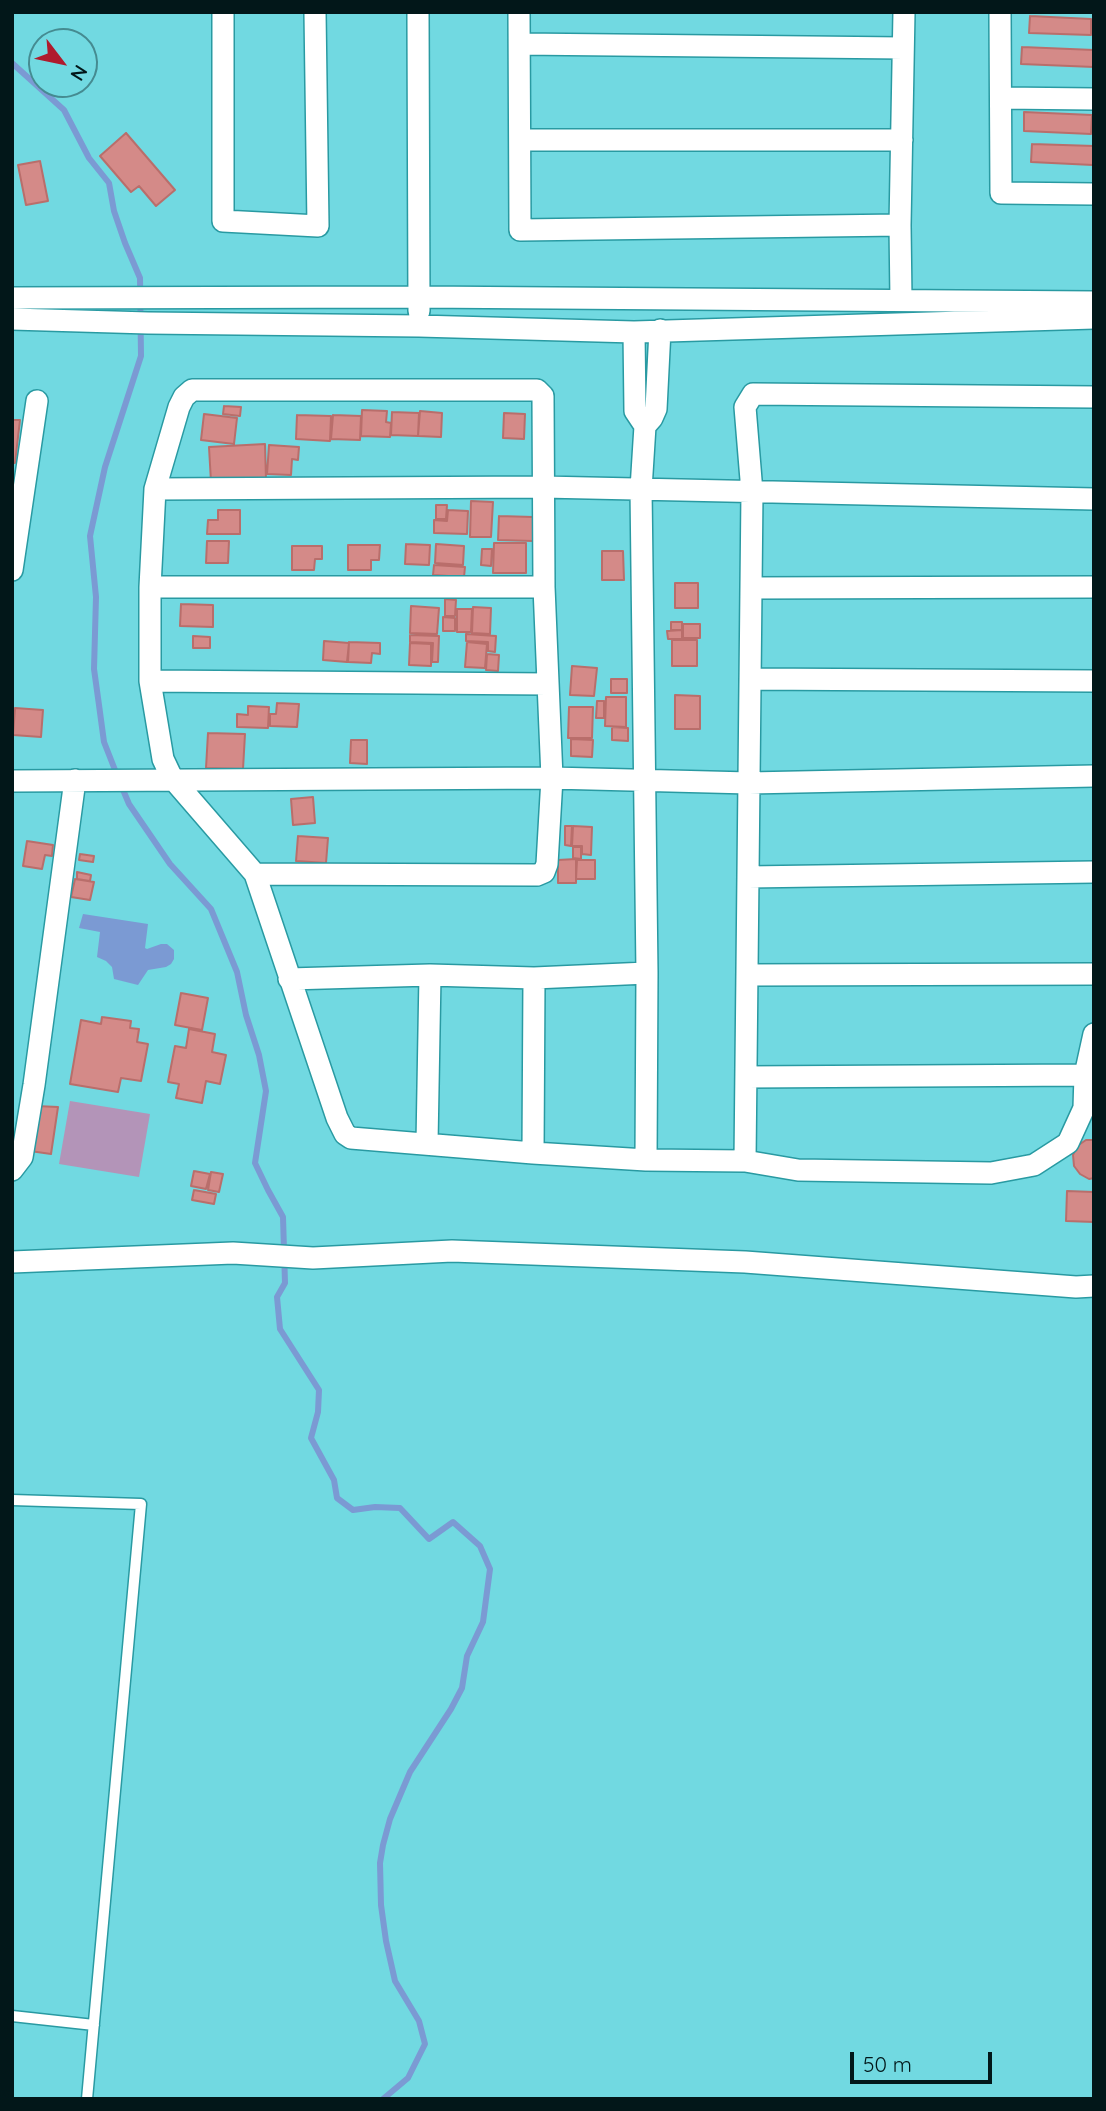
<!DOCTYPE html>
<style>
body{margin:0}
#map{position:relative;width:1106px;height:2111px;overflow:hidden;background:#71d9e1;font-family:Quicksand,sans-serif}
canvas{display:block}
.frame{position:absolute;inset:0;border:14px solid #021719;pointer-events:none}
.north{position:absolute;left:28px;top:28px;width:70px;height:70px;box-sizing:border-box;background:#71d9e1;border:2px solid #458b91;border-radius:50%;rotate:122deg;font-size:19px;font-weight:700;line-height:28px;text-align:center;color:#021719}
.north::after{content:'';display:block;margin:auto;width:24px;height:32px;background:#af1b2d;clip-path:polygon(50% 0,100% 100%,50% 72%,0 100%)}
.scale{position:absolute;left:850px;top:2052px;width:142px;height:32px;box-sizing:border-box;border:4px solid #021719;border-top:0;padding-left:9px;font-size:21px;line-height:24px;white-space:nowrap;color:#021719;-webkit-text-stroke:5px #71d9e1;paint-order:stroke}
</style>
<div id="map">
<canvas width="1106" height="2111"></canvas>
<div class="frame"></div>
<div class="north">N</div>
<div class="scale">50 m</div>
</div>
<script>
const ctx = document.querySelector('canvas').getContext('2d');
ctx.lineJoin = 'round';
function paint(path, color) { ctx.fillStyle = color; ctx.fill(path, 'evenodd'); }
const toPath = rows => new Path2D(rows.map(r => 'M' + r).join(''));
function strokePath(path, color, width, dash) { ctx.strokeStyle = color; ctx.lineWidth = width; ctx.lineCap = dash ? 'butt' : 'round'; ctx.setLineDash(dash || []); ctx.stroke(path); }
paint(toPath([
 [70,1101,150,1114,139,1177,59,1164]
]), '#b394b8');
paint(toPath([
 [83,914,148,924,145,948,147,949,161,944,167,944,174,950,174,959,171,964,166,967,148,970,138,985,114,979,112,967,106,961,97,957,100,932,79,928]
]), '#7b9ad3');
strokePath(toPath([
 [12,63,64,110,89,158,109,183,114,211,125,243,140,278,141,356,105,467,90,536,96,597,94,669,99,705,104,742,117,775],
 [121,785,129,804,170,864,211,909,237,972,246,1015,259,1055,266,1091,255,1163,268,1190,283,1217,285,1283,277,1297,280,1329,319,1390,318,1412,311,1438,334,1480,337,1498,353,1510,375,1507,400,1508,429,1539,453,1522,480,1546,490,1569,483,1622,467,1656,462,1688,451,1709,410,1772,390,1819,383,1845,380,1863,381,1905,386,1941,395,1981,419,2021,425,2044,408,2078,383,2099]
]), '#7b9ad3', 6);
const building = toPath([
 [1030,16,1091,19,1091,35,1029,33,1030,16],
 [1022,47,1094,50,1094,67,1021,64,1022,47],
 [1024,112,1092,115,1091,134,1024,131,1024,112],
 [126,133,175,190,156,206,139,186,131,192,100,156,126,133],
 [1032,144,1094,146,1093,165,1031,162,1032,144],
 [40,161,48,201,26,205,18,165,40,161],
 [224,406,241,407,240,416,223,414,224,406],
 [362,410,387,411,386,422,391,423,390,437,361,436,362,410],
 [420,411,442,413,441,437,418,436,420,411],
 [392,412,419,413,418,436,391,435,392,412],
 [504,413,525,414,524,439,503,438,504,413],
 [204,414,237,418,234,444,201,440,204,414],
 [297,415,331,416,330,441,296,439,297,415],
 [333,415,361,416,360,440,331,439,333,415],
 [12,420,20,420,15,463,12,463,12,420],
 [265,444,266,480,211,482,209,447,265,444],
 [269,445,299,447,298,460,292,459,291,475,267,474,269,445],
 [471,501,493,502,491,537,470,537,471,501],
 [436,505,447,505,446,519,436,519,436,505],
 [218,510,240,510,240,534,207,534,208,520,218,520,218,510],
 [448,510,468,511,467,534,434,533,434,520,447,521,448,510],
 [499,516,533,517,533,541,498,540,499,516],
 [207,541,229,541,228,563,206,563,207,541],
 [494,543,526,543,526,573,493,573,494,543],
 [406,544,430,545,429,565,405,564,406,544],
 [436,544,464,546,463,565,435,563,436,544],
 [348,545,380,545,379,560,371,560,371,570,348,570,348,545],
 [292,546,322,546,322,559,315,559,314,570,292,570,292,546],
 [482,549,492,549,491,566,481,565,482,549],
 [602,551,623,551,624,580,602,580,602,551],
 [434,565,465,567,464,577,433,575,434,565],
 [675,583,698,583,698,608,675,608,675,583],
 [445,599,456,600,455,616,445,616,445,599],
 [181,604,213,605,213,627,180,626,181,604],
 [411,606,439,608,437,634,410,633,411,606],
 [473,607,491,608,490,634,472,633,473,607],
 [457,609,472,609,471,632,457,632,457,609],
 [443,617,455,618,455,631,443,631,443,617],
 [671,622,682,622,682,630,671,630,671,622],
 [683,624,700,624,700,638,683,638,683,624],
 [682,630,682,639,668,639,667,631,682,630],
 [466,634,496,636,495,652,488,651,488,642,466,641,466,634],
 [410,635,439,636,438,662,432,662,433,643,410,642,410,635],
 [193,636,210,637,210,648,193,648,193,636],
 [672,640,697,640,697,666,672,666,672,640],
 [324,641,349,643,347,662,323,660,324,641],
 [349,642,380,643,380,654,372,653,371,663,348,662,349,642],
 [467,642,487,644,485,668,465,667,467,642],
 [410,643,431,644,431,666,409,665,410,643],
 [487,654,499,655,498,671,486,670,487,654],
 [572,666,597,668,594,696,570,695,572,666],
 [611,679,627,679,627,693,611,693,611,679],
 [675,695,700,696,700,729,675,729,675,695],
 [606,697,626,697,626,727,605,726,606,697],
 [597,701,604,701,604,718,596,718,597,701],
 [277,703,299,704,297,727,270,726,270,714,276,714,277,703],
 [248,706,269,707,268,728,237,727,237,714,248,715,248,706],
 [569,707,593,707,592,738,568,738,569,707],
 [15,708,43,710,41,737,13,735,15,708],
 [612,727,628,728,628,741,612,740,612,727],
 [208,733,245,734,243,769,206,768,208,733],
 [571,739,593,740,592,757,571,756,571,739],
 [351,740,367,740,367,764,350,763,351,740],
 [313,797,315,823,293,825,291,799,313,797],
 [565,826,572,826,571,846,565,845,565,826],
 [573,826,592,827,591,855,582,854,582,846,572,846,573,826],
 [298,836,328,838,326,863,296,861,298,836],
 [27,841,53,845,52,856,45,855,42,869,23,866,27,841],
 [573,847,581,847,581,859,573,858,573,847],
 [80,854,94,856,93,862,79,860,80,854],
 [576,859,576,883,558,883,558,860,576,859],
 [577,860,595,860,595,879,576,879,577,860],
 [77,872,91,875,90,881,77,879,77,872],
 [75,879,94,882,90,900,71,897,75,879],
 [181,993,208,998,202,1030,175,1025,181,993],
 [102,1017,131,1021,130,1028,139,1029,137,1042,148,1044,141,1081,121,1078,118,1092,70,1084,81,1020,101,1024,102,1017],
 [189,1029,215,1034,212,1052,226,1055,220,1084,206,1081,202,1103,176,1098,179,1084,168,1082,175,1046,186,1048,189,1029],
 [36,1106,58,1107,51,1154,30,1151,36,1106],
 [1086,1140,1094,1140,1094,1178,1089,1179,1080,1174,1074,1166,1073,1155,1077,1146,1086,1140],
 [194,1171,210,1174,206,1189,191,1186,194,1171],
 [211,1172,223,1174,219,1192,208,1190,211,1172],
 [194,1190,216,1194,214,1204,192,1200,194,1190],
 [1067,1191,1094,1192,1094,1222,1066,1221,1067,1191]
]);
paint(building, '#d48a88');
strokePath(building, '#b96e6b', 2);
const lane = toPath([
 [12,1500,141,1504,87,2099],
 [12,2016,94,2025]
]);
const street = toPath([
 [223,12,223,221,318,226,315,12],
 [418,12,419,311],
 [519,12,520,230,900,225],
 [1000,12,1001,193,1094,194],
 [520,44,903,48],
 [1001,98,1094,99],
 [520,140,902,140],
 [12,298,419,297,1094,302],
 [901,300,900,225,904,12],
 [12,319,148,323,419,326,634,332,1094,318],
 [634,332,635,411,645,426],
 [155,489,543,487,1094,499],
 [12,570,37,401],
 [150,587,544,587],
 [751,588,1094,587],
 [750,679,1094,681],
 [150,681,548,684],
 [12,781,552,778,749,783,1094,776],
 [255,874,537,875,544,872,547,864,552,778,544,587,543,396,537,390,192,390,184,397,179,407,155,489,150,587,150,681,163,759,172,778,255,874,337,1118,345,1134,351,1138,533,1153,646,1160,745,1161,798,1170,991,1173,1034,1165,1068,1143,1084,1108,1085,1075],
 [748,877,1094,872],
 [747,975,1094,974],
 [289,979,430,975,534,978,647,973],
 [746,1077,1085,1075,1094,1034],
 [427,1143,430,975],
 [533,1153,534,978],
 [646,1160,647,973,641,489,645,426,652,418,656,409,660,330],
 [745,1161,752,492,745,407,753,394,1094,397],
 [12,1170,22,1157,34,1085,75,780],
 [12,1262,233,1253,313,1258,452,1251,745,1262,1076,1287,1094,1286]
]);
strokePath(lane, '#299aa2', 13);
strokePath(street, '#299aa2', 24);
strokePath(lane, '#fff', 10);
strokePath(street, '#fff', 21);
</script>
